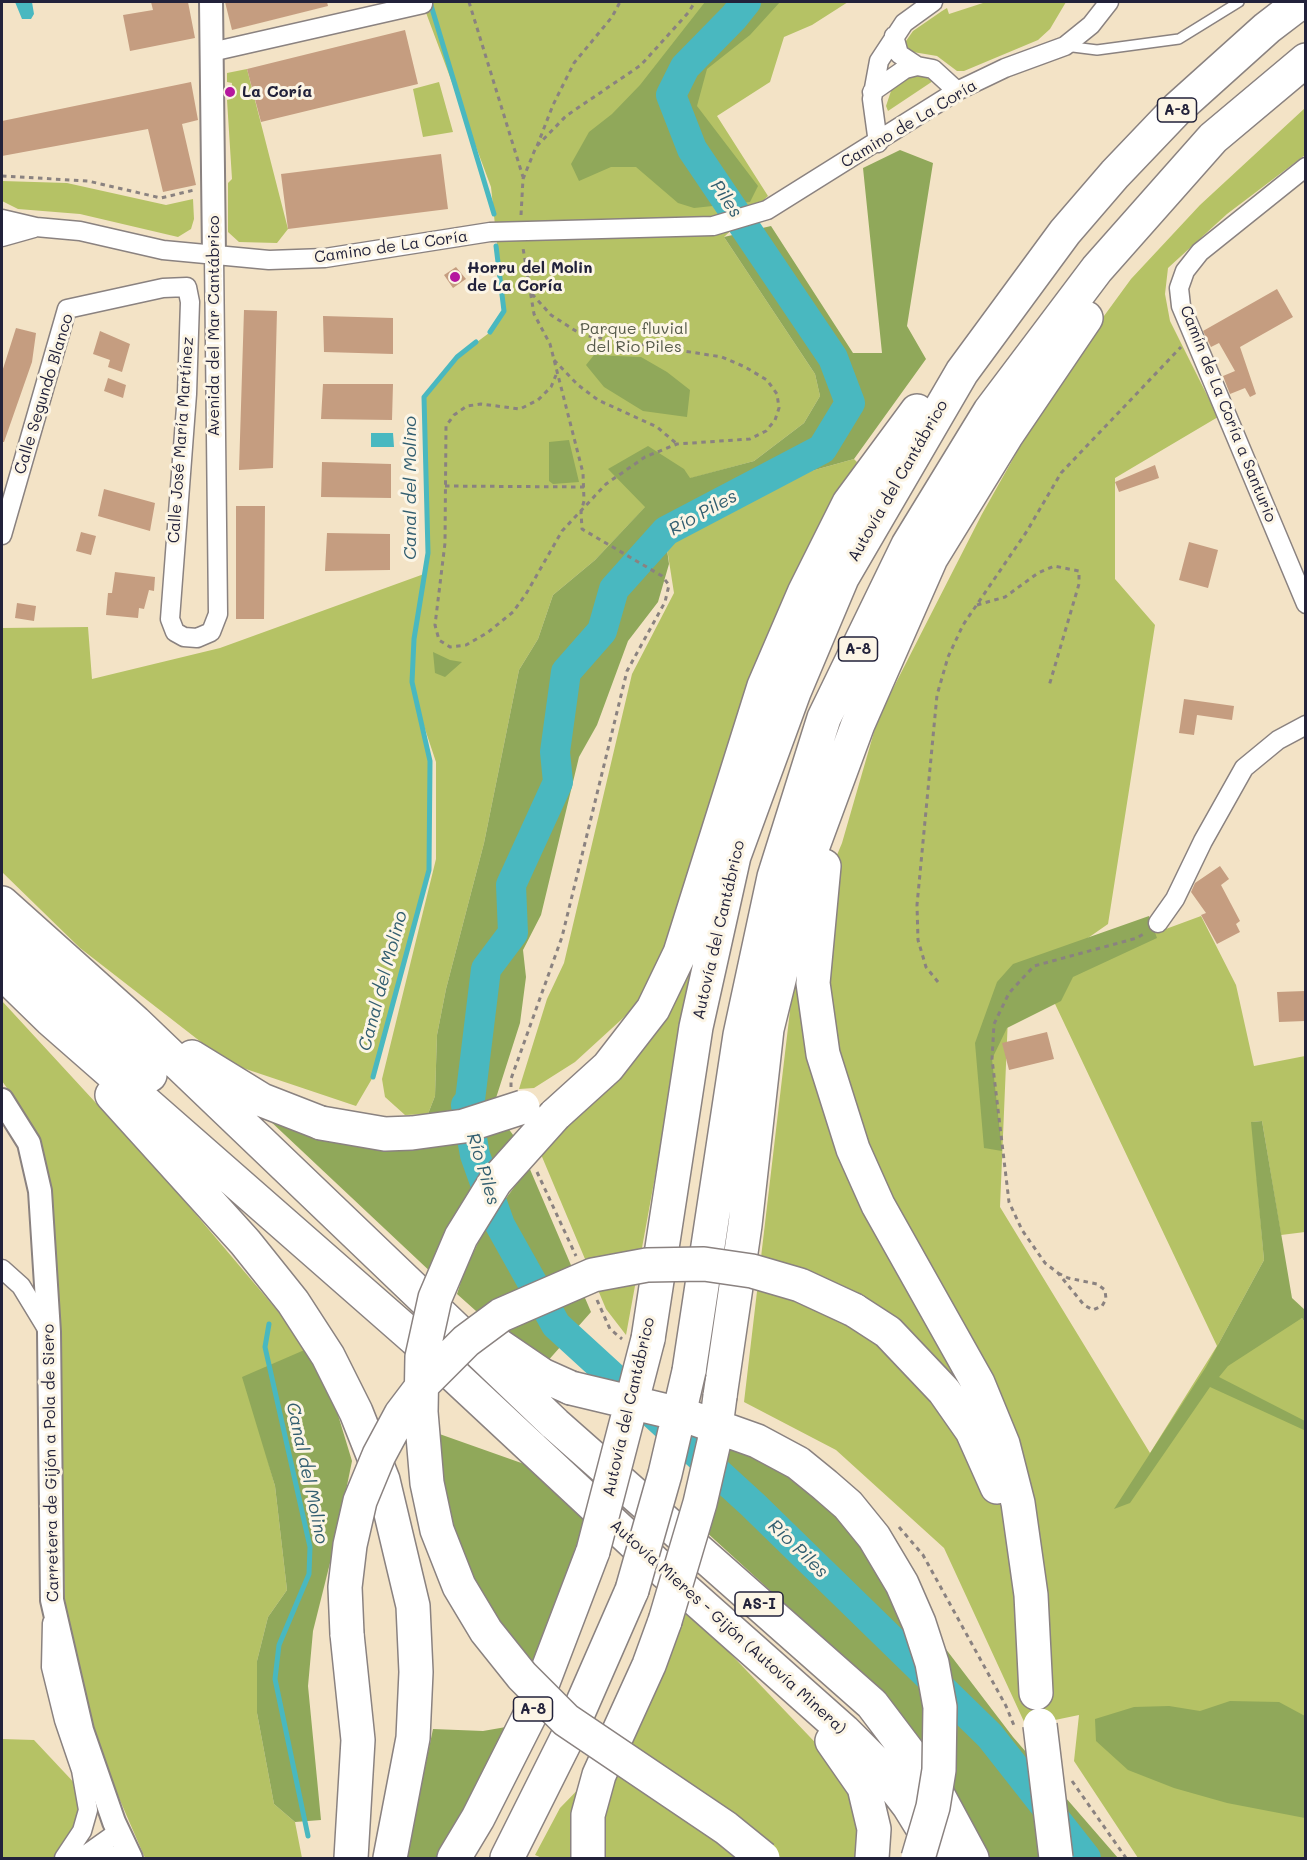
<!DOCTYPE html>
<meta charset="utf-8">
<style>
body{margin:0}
#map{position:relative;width:1307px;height:1860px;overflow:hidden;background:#f3e3c6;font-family:Mali,sans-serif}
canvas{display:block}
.frame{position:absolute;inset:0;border:3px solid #22223b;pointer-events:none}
</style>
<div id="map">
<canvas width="1307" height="1860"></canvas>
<div class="frame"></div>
</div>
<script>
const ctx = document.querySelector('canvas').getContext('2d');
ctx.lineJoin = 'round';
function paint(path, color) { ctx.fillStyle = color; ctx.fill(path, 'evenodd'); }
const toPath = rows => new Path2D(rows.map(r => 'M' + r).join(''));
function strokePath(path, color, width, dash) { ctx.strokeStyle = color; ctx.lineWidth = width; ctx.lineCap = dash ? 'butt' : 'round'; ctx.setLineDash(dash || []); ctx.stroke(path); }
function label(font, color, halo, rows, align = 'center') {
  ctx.font = font + ' Mali,sans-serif'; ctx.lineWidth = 6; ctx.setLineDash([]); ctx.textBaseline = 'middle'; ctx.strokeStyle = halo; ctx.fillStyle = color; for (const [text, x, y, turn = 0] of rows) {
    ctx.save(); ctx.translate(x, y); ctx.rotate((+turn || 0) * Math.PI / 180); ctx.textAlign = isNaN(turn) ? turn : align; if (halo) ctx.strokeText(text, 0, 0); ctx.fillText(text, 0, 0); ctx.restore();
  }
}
paint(toPath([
 [422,2,848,2,812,25,784,37,770,82,717,116,768,196,724,237,815,374,820,396,804,423,754,461,677,482,651,501,595,560,553,595,538,639,519,670,484,843,446,989,437,1035,435,1096,428,1114,405,1115,385,1097,382,1079,436,859,436,762,421,717,430,761,429,870,373,1077,356,1106,228,1063,80,948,2,872,2,628,88,627,92,679,220,648,424,574,428,553,424,397,457,357,493,330,504,311,491,187],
 [986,2,1066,2,1050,29,1038,40,964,71,957,71,937,56,913,52,906,47,906,41,913,31,942,11,947,8,949,14],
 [247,69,288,229,277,243,239,242,228,232,228,183,232,179,227,100,231,99,232,83,227,82,227,73],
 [907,75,921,75,933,81,888,111,886,106,892,88],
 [439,82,453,132,423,137,413,89],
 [1305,108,1305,155,1227,214,1168,268,1165,294,1170,321,1218,417,1115,478,1115,579,1155,625,1108,924,1009,993,1000,1207,1150,1453,1217,1346,1047,987,1155,933,1201,916,1236,985,1254,1066,1305,1056,1305,1232,1281,1235,1262,1121,1252,1122,1264,1260,1218,1345,1302,1318,1305,1323,1305,1858,1138,1858,1074,1761,1079,1715,1026,1726,944,1548,836,1450,744,1402,797,951,842,843,878,718,982,514,1058,379,1131,279,1200,205],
 [2,181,67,183,166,205,193,199,194,219,191,229,178,237,80,214,18,209,2,201],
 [854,459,863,468,666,955,645,998,575,1062,534,1088,519,1089,547,999,564,963,632,674,674,593,666,542,779,480],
 [689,969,691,980,626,1335,606,1309,540,1152],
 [2,1001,166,1179,309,1348,265,1450,275,1486,287,1590,268,1617,257,1661,257,1713,274,1804,295,1822,302,1858,145,1858,106,1768,78,1689,65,1600,53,1209,35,1139,21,1108,2,1081],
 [683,1604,830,1758,850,1784,858,1836,856,1858,542,1858,535,1855,560,1808,632,1734],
 [2,1739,34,1740,79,1788,77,1824,53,1858,2,1858]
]), '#b5c265');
paint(toPath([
 [705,2,780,2,750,35,707,69,697,106,758,186,750,202,694,208,678,203,636,167,611,167,579,181,571,164,589,132,612,114,640,85],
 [900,150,933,163,907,326,926,359,854,459,779,480,666,542,669,564,658,602,628,641,597,725,579,757,541,915,523,950,526,977,520,1023,496,1098,453,1110,428,1114,435,1096,437,1035,446,989,484,843,519,670,538,639,553,595,595,560,645,507,608,469,648,446,684,469,690,478,754,461,804,423,820,396,815,374,724,237,771,226,853,353,882,353,863,168],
 [594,355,641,357,667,372,690,390,687,417,643,411,604,387,586,365],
 [569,440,579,482,553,484,549,481,549,442],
 [433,652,450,660,462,662,445,677,435,673],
 [1149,916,1157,938,1073,977,1061,1001,1007,1028,992,1059,1002,1151,984,1148,975,1043,997,982,1013,964],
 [268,1119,508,1128,516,1139,435,1276],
 [1262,1121,1292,1298,1305,1310,1305,1323,1302,1318,1228,1366,1219,1377,1305,1421,1304,1430,1210,1387,1130,1503,1114,1509,1206,1367,1264,1260,1251,1122],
 [529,1167,591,1312,546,1363,485,1319,457,1294,464,1272,487,1224],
 [309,1348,328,1382,352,1461,337,1535,313,1631,308,1686,321,1820,295,1822,274,1804,257,1713,257,1661,268,1617,287,1590,275,1486,242,1377],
 [431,1431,527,1465,586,1516,536,1665,528,1670,462,1565],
 [727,1439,797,1476,858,1534,1013,1737,1118,1858,990,1858,927,1753,866,1678,704,1530],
 [1230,1701,1279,1702,1305,1716,1305,1818,1227,1803,1174,1788,1128,1770,1096,1741,1095,1719,1134,1707,1169,1706,1200,1711],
 [506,1727,465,1810,436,1858,406,1858,433,1729,483,1731]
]), '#90a85a');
paint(toPath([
 [15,2,32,2,34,14,31,19,22,19],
 [371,433,393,433,394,447,371,447]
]), '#49b8c0');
strokePath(toPath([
 [430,2,494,214],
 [490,332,504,311,496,246],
 [373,1077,429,870,430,761,412,682,414,639,428,553,424,397,457,357,476,342],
 [269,1324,265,1347,310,1547,309,1574,279,1645,275,1679,308,1836]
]), '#49b8c0', 5);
strokePath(toPath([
 [746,2,734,17,685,67,671,95,692,149,833,358,850,403,822,449,666,531,614,589,602,631,566,672,555,752,558,782,511,885,513,933,486,969,470,1100,466,1105,475,1155,500,1225,556,1325,753,1505,990,1736,1086,1858]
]), '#49b8c0', 30);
paint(toPath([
 [151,2,188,2,195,38,130,51,123,15,153,10],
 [225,2,327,2,328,6,232,30],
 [405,30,418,84,261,122,247,69],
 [191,82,198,120,182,124,196,185,163,192,148,129,2,156,2,121],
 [441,154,448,209,288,229,281,174],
 [456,267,466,279,453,288,444,275],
 [1277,289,1293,317,1240,347,1256,394,1250,397,1245,388,1230,394,1223,376,1235,371,1219,343,1211,347,1203,331],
 [244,310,277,311,273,468,239,470],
 [323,316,393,318,393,354,324,352],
 [16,328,36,333,32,362,4,442,2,442,2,372],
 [100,331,130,344,122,372,108,367,110,360,93,354],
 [108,378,126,385,123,398,104,391],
 [323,384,393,384,392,420,321,419],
 [322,462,391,464,391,498,321,497],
 [1155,465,1159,478,1119,492,1115,482],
 [104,489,155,503,150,531,98,516],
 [236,506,265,506,264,619,236,619],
 [81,532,96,536,91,555,76,551],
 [327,533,390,534,390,570,325,571],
 [1189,542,1218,550,1208,588,1179,580],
 [115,572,155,577,154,591,149,590,144,609,139,608,138,618,106,615,108,593,112,593],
 [17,603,36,606,34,621,15,618],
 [1184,699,1234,706,1232,720,1197,715,1194,735,1179,733],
 [1220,866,1229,879,1221,885,1240,921,1236,924,1240,932,1217,944,1201,915,1206,913,1191,892,1195,883],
 [1305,991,1305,1021,1279,1022,1277,992],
 [1047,1032,1054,1059,1009,1070,1002,1043]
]), '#c59d80');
const service = toPath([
 [1065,46,1097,50,1179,39,1239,2]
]);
const minor = toPath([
 [894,36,899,54,917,66,933,69,957,91],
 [220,50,423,4],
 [872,92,905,69,917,66],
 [878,143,872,99,879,61,904,23,933,2],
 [1306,167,1200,252,1185,271,1179,288,1181,306,1306,604],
 [2,219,36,227,80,231,163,250,269,260,325,258,490,232,713,226,767,210,957,91,1005,68,1065,46,1091,25,1109,2],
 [2,237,34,228],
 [2,535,67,309,163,288,187,287,190,302,187,394,170,619,175,632,184,637,197,638,211,632,218,614,214,256],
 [1158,923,1175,899,1203,841,1244,768,1278,740,1306,725],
 [2,1269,21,1286,49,1332],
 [52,1623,51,1667,64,1720,81,1770,88,1810,82,1831,64,1858],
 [90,1853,109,1854,115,1858],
 [81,1858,119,1831]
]);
const tertiary = toPath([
 [211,2,214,256],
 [2,1100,29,1143,40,1191,49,1332,52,1600,82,1730,114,1822,131,1858]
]);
const motorway = toPath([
 [824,866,813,983,823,1054,853,1149,878,1205,978,1383,1003,1444,1018,1503,1031,1595,1036,1693],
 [2,903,135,1022,555,1424,872,1704,931,1782,972,1858],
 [2,940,150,1075],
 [2,972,50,1019,415,1339,666,1573,844,1731,876,1763,909,1806,941,1858],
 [192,1057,262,1100,321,1123],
 [112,1095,245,1242,293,1302,328,1356,356,1412,383,1480,413,1606,416,1672,413,1738,390,1858],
 [555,1115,608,1067,653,1009,680,953,764,686,804,593,849,503,917,411],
 [854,1310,888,1332,944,1391,972,1431,997,1487],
 [648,1339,696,1027,734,856,794,692,842,578,962,372,1065,232,1115,174,1178,108,1267,28,1301,2],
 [495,1343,542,1375,571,1388],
 [689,1371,740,1035,774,877,824,718,908,545,990,411,1097,269,1213,138,1306,60],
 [720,1396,745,1225,767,1029,810,854,858,724,931,558,1006,436,1086,318],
 [347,1634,358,1740,351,1858],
 [832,1741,864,1787,874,1829,872,1858],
 [454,1858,478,1818,532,1711,593,1551],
 [507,1858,569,1734,632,1590],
 [588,1858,588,1815,599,1775,649,1665,665,1621]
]);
strokePath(service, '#8a8280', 12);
strokePath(minor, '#8a8280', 21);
strokePath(tertiary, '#8a8280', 26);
strokePath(motorway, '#8a8280', 36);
strokePath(toPath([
 [469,2,523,177],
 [537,146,553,105,574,63,612,17,620,2],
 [2,176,88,181,161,198,194,190],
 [521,215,523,179,536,147,566,116,641,65,688,13,695,2],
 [532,294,551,315,582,335,722,357,745,367,767,380,777,394,779,408,775,420,766,431,750,439,677,444,645,457,606,484,562,531,526,594,513,612,487,633,466,645,450,647,439,640,435,625,445,543,446,426,454,415,467,406,481,404,520,409,538,400,551,387,556,375],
 [554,360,578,385,598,400,657,427,677,444],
 [445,486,584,487],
 [977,605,1005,597,1038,573,1054,566,1079,571,1079,584,1049,686],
 [938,982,926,967,918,940,917,905,937,695,948,657,963,625,1027,531,1061,473,1181,347],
 [511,1087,511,1079,562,937,627,671,665,602,669,585,662,576,582,529,581,512,584,501,583,473,550,344,534,314,523,248],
 [537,1172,576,1256],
 [1058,1273,1068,1278,1097,1284,1105,1290,1106,1299,1102,1306,1093,1310,1084,1305,1058,1273,1045,1263,1022,1230,1009,1202,992,1059,994,1024,1009,993,1034,966,1137,938,1145,933],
 [597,1300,610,1329,622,1339],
 [899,1527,923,1555,1006,1706,1015,1728],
 [1072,1781,1126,1858]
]), '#8a8280', 3, [4.5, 4.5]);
strokePath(service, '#fff', 9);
strokePath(minor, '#fff', 18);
strokePath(tertiary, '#fff', 22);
strokePath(motorway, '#fff', 33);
const motorwayBridge = toPath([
 [555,1115,495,1182,461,1237,435,1298,422,1357,421,1412,427,1483,437,1530,459,1586,486,1631,522,1676,566,1720,726,1828,763,1858],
 [321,1123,385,1134,412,1133,464,1126,523,1107],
 [571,1388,684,1415,757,1441,798,1463,825,1485,848,1505,874,1537,902,1584,919,1623,932,1663,940,1707,939,1770,933,1807,918,1858],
 [593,1551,648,1339],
 [632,1590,665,1474,689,1371],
 [665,1621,700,1503,714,1442,720,1396],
 [347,1634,345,1587,350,1545,360,1501,379,1455,401,1414,426,1381,466,1341,501,1315,593,1275,647,1265,704,1264,752,1271,800,1285,854,1310],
 [1040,1725,1056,1858]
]);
strokePath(motorwayBridge, '#8a8280', 36, []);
strokePath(motorwayBridge, '#fff', 33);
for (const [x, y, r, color] of [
 [230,92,6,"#b5179e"],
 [455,277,6,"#b5179e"]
]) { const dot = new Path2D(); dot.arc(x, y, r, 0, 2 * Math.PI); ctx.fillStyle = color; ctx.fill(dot); strokePath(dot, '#fcf5e5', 2); }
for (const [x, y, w] of [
 [1177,110,39],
 [858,649,39],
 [759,1604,48],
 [533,1709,39]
]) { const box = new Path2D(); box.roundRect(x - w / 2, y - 12, w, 24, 4.5); ctx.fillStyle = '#fcf5e5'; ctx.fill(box); strokePath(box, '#22223b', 1.5); }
label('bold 15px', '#22223b', null, [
 ["A-8",1177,110],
 ["A-8",858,649],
 ["AS-I",759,1604],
 ["A-8",533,1709]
]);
label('bold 16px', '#22223b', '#fcf5e5', [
 ["La Coría",242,92],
 ["Horru del Molin",467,268],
 ["de La Coría",467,286]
], 'left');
label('16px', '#22223b', '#fcf5e5', [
 ["Camino de La Coría",909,124,-31],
 ["Camino de La Coría",391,247,-8],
 ["Avenida del Mar Cantábrico",214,326,-90],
 ["Calle Segundo Blanco",44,394,-73],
 ["Camín de La Coría a Santurio",1228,414,68],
 ["Calle José María Martínez",181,440,-86],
 ["Autovía del Cantábrico",898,481,-60],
 ["Autovía del Cantábrico",719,930,-77],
 ["Autovía del Cantábrico",629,1407,-77],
 ["Carretera de Gijón a Pola de Siero",51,1463,-91],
 ["Autovía Mieres - Gijón (Autovía Minera)",728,1627,42]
]);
label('16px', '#555a4a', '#fcf5e5', [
 ["Parque fluvial",634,329],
 ["del Rio Piles",634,347]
]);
label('italic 18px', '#325e70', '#fcf5e5', [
 ["Piles",726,199,56],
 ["Canal del Molino",410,488,-90],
 ["Río Piles",703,513,-29],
 ["Canal del Molino",383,981,-75],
 ["Río Piles",483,1169,73],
 ["Canal del Molino",307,1473,78],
 ["Río Piles",798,1549,44]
]);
</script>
